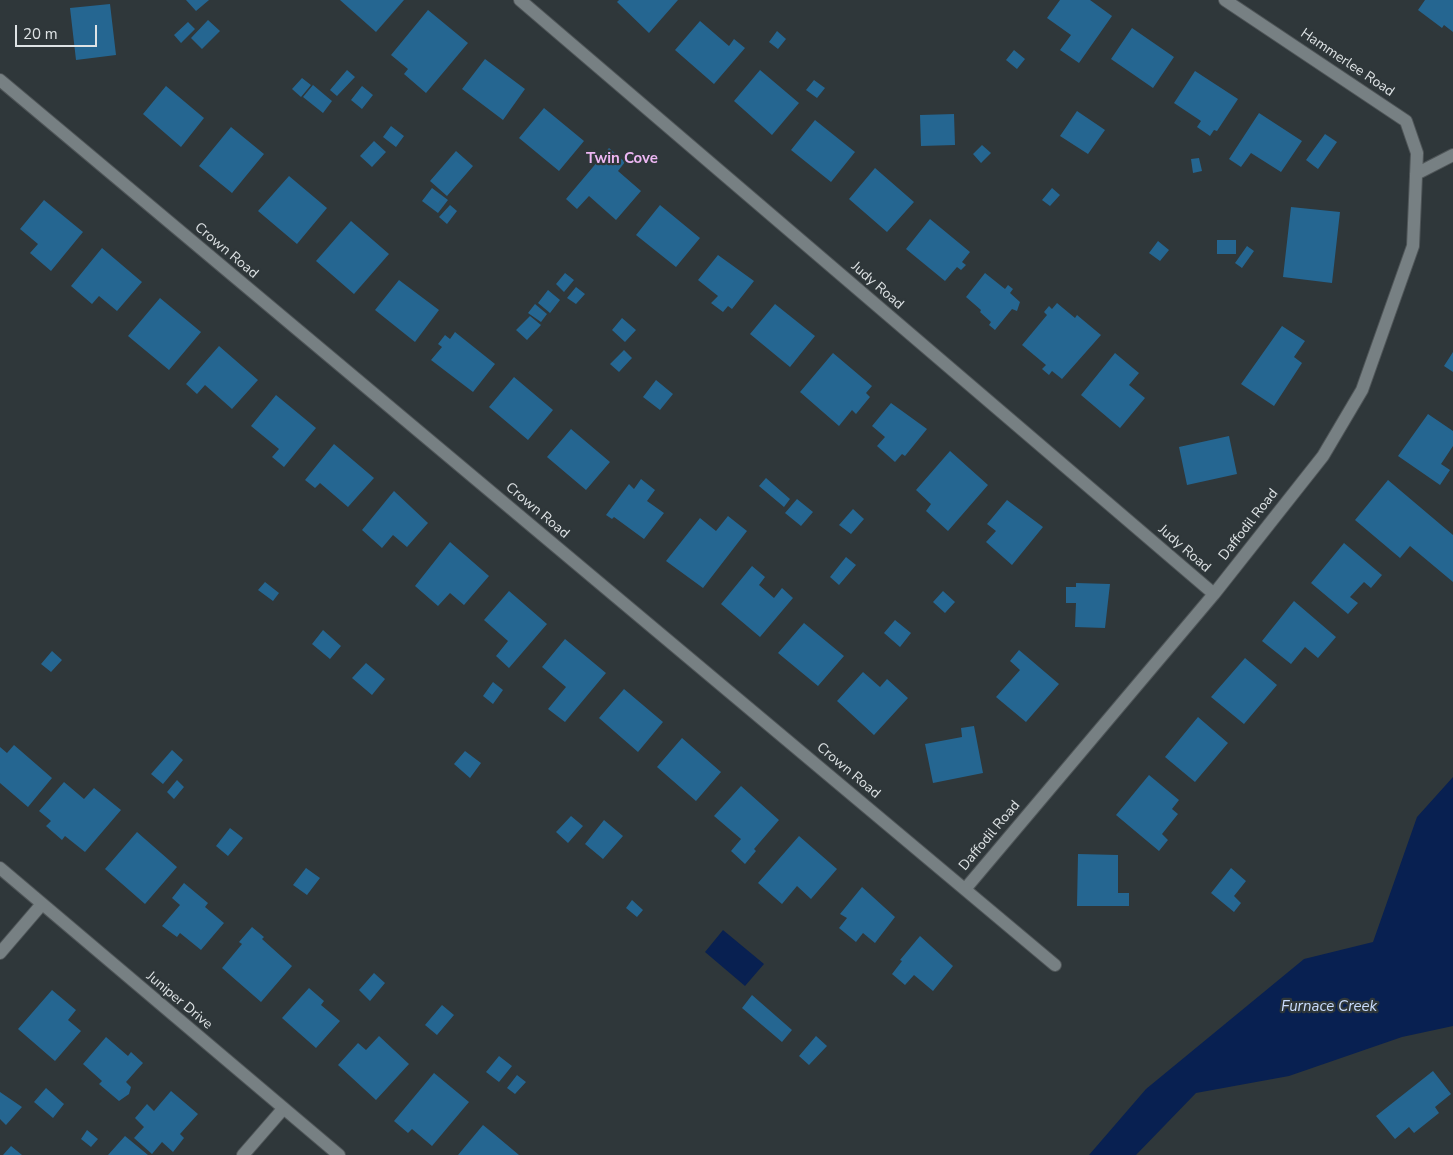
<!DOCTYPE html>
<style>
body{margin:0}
#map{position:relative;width:1453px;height:1155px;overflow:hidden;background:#2f373a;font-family:"Nunito Sans",sans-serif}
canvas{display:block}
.scale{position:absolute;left:15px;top:25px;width:82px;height:22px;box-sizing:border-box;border:2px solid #dee3e5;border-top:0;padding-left:6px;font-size:15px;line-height:18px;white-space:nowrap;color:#dee3e5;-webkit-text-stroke:4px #2f373a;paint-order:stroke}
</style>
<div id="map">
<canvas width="1453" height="1155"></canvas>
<div class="scale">20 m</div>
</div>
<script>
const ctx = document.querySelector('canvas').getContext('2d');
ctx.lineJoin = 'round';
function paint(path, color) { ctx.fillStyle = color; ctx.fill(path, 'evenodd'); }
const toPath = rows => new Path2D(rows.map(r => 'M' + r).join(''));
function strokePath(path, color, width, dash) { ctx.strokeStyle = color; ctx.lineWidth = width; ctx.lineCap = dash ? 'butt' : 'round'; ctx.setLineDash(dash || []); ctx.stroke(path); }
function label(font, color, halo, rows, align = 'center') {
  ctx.font = font + ' "Nunito Sans",sans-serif'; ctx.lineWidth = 4.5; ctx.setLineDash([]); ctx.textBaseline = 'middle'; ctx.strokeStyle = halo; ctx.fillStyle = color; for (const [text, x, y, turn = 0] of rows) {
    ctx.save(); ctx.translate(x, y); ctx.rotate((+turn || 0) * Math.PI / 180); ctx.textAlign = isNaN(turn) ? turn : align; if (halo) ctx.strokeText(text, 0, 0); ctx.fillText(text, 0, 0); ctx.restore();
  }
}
paint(toPath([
 [1453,777,1453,1026,1402,1037,1289,1076,1196,1093,1136,1155,1089,1155,1146,1089,1304,959,1373,942,1417,817],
 [723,930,764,964,745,986,705,952]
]), '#082051');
paint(toPath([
 [186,0,209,0,196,11],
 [340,0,404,0,376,32],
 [619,0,678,0,649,33,617,2],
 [1060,0,1090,0,1112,16,1079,63,1060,50,1071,35,1047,18],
 [1425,0,1453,0,1453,32,1444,25,1442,28,1418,10],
 [110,4,116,55,76,60,70,8],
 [428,10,468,43,426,93,404,74,408,69,391,55],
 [208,20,220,31,202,49,191,38],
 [700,21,729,46,734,39,745,48,714,84,675,50],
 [188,22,195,29,181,43,174,35],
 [1132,28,1174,57,1153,88,1111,59],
 [777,31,786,39,778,49,769,42],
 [1014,50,1025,59,1017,69,1006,60],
 [485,59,525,89,503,120,462,89],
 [347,70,355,77,337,96,330,90],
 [760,70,799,103,772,135,734,101],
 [1195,71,1238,99,1217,131,1214,130,1210,136,1197,127,1201,121,1174,103],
 [302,78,311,85,301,97,292,89],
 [814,80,825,88,817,98,806,90],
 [313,85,332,101,323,113,303,97],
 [166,86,204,118,181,147,143,114],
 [362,86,373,95,362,109,351,100],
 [544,108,584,141,559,171,519,138],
 [1077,111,1105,130,1088,154,1060,136],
 [1259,113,1302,141,1281,172,1251,153,1241,167,1229,159],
 [954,114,955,145,921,146,920,115],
 [815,120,855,152,831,182,791,150],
 [391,126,404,136,396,147,383,137],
 [231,127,264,154,232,193,199,166],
 [1325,134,1337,142,1318,169,1306,160],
 [374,141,386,152,372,167,360,156],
 [982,145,991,153,981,163,973,154],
 [609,148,625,162,618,171,641,191,616,220,589,196,577,209,566,199],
 [456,151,473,166,447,196,430,181],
 [1199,158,1202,171,1193,173,1191,159],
 [875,168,914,202,887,232,849,199],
 [289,176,327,208,297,244,258,211],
 [432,188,448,200,438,213,422,201],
 [1052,188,1060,195,1050,206,1042,200],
 [44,200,83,232,51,271,30,253,38,244,20,229],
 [450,205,457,211,447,224,439,217],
 [660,205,700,238,676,267,636,235],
 [1291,207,1340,212,1332,283,1283,277],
 [930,219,970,252,962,262,966,265,961,270,957,267,945,281,906,249],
 [351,221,389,254,354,294,316,261],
 [1217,240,1236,240,1236,254,1217,254],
 [1158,241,1169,250,1160,261,1149,253],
 [1247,246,1254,251,1242,268,1235,263],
 [102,248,142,282,117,311,99,296,92,304,71,286],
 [718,255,754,281,732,309,728,306,723,312,711,303,718,296,698,280],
 [565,273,574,280,564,292,556,284],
 [985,273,1005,289,1008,285,1013,289,1010,293,1020,302,1017,311,1012,309,995,330,989,325,991,322,980,312,981,310,966,297],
 [399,280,439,310,415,342,375,310],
 [576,287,585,294,576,304,567,298],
 [548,290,560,300,550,313,538,303],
 [160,298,201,332,169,370,128,336],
 [1057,303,1075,318,1077,315,1101,335,1062,379,1052,371,1049,375,1042,369,1046,365,1022,345,1047,315,1044,312,1049,306,1052,309],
 [535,304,547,314,541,322,528,313],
 [775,304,815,336,790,367,750,334],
 [530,316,541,325,527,340,516,330],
 [622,318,636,330,625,342,612,330],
 [1282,326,1305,341,1294,357,1302,363,1274,406,1241,384],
 [455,332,495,364,473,392,431,360,442,347,438,344,445,335,450,339],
 [219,346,258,380,232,409,205,385,197,394,186,384],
 [624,350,632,358,619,372,610,364],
 [1453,352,1453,372,1444,366],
 [833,353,872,386,866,393,870,397,856,414,852,410,839,426,800,392],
 [1115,353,1139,373,1129,385,1145,398,1120,428,1081,395],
 [514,377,553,410,528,440,489,407],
 [656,380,673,394,660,410,643,397],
 [276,395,316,428,284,467,272,457,279,449,251,426],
 [891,403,927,429,905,456,902,454,895,462,877,446,885,437,872,426],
 [1428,414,1453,431,1453,446,1441,464,1450,470,1440,485,1398,456],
 [571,429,610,462,586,490,547,457],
 [1229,436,1237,474,1187,485,1179,447],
 [334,444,374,478,348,507,320,483,315,488,305,480],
 [950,451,988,485,948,531,926,511,931,504,916,490],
 [766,478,790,499,784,507,759,486],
 [641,479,655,490,647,501,664,513,644,539,614,517,612,519,606,515,629,484,634,489],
 [1388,480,1453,535,1453,582,1410,546,1400,558,1355,520],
 [394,491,428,523,407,547,393,535,382,548,362,530],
 [797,499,813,512,801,526,785,513],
 [1007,500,1043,527,1012,565,986,542,996,531,987,524],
 [853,509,864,519,851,534,839,525],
 [728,516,747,531,703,588,666,561,700,518,716,531],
 [450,542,489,576,464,605,450,593,438,606,415,586],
 [1344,543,1382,575,1371,588,1364,582,1350,597,1358,603,1348,614,1311,583],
 [846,557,856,565,839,585,830,577],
 [752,566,765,577,759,585,774,598,782,588,793,598,760,637,721,604],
 [265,582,279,593,273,601,258,590],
 [1076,583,1110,584,1105,628,1075,627,1076,603,1066,603,1066,587,1076,587],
 [509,591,547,624,509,668,496,656,508,641,484,620],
 [943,591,955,602,945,613,933,602],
 [1294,601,1336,637,1318,658,1305,647,1291,664,1262,641],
 [895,620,911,633,900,647,884,633],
 [804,623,844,656,818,686,778,653],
 [323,630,341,646,330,659,312,644],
 [565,639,606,673,565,722,548,709,566,687,542,667],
 [1019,650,1059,684,1026,722,996,697,1020,670,1010,661],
 [52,651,62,660,51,672,41,664],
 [1245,658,1277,685,1244,724,1211,697],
 [366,663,385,679,372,695,352,678],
 [863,672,880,687,887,679,908,698,874,735,837,701],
 [493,682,503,690,493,704,483,696],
 [624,689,663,722,638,752,599,718],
 [1198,717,1228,743,1195,782,1165,757],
 [974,726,983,773,933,783,925,744,962,737,961,728],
 [682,738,721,772,696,801,657,767],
 [14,745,52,778,28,807,0,783,0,747,7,753],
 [172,750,183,760,163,784,151,774],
 [465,751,481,763,470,778,454,764],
 [1149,775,1179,800,1172,809,1178,814,1162,834,1168,840,1159,851,1116,815],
 [177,780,184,787,174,799,167,792],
 [64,782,84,799,94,788,121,810,85,852,65,836,62,840,46,826,51,821,39,811],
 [741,786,779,820,754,849,756,851,745,864,731,851,741,839,714,816],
 [571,816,583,826,568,843,556,832],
 [604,820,623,836,603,859,585,844],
 [230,828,243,838,228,856,216,846],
 [137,832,177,867,145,904,105,869],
 [799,836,837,869,811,899,797,886,782,904,758,883],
 [1078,854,1118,855,1118,893,1129,893,1129,906,1077,906],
 [306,868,320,878,307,895,293,885],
 [1231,868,1246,881,1234,896,1241,903,1234,912,1211,893],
 [184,883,208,903,205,907,224,923,201,950,180,933,177,937,162,926,180,905,172,898],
 [862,887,895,917,875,943,863,933,856,942,839,928,847,918,840,914],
 [632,900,643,910,637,917,626,908],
 [252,927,264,937,262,939,292,966,261,1002,222,968,242,944,239,942],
 [920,936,953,966,933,991,914,975,905,985,892,974,902,961,900,960],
 [374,973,385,983,370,1001,359,990],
 [309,988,324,1001,321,1005,340,1021,316,1048,282,1018],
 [52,990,76,1010,68,1020,81,1031,55,1061,18,1029],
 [752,995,792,1030,782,1042,742,1008],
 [442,1005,454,1015,437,1035,425,1025],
 [379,1036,409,1064,376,1100,338,1065,358,1043,366,1050],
 [816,1036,827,1046,809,1065,799,1056],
 [106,1037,128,1056,131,1052,143,1063,126,1082,131,1087,129,1094,119,1101,99,1084,102,1081,83,1064],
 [499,1056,512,1066,499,1082,486,1072],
 [1433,1071,1451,1094,1435,1107,1439,1113,1414,1133,1409,1127,1395,1139,1376,1116],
 [434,1073,469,1102,432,1146,412,1129,408,1133,394,1121],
 [517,1075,526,1082,515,1094,507,1088],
 [46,1088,64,1104,53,1118,34,1102],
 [171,1091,198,1114,180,1134,184,1138,173,1152,162,1142,152,1154,134,1138,144,1127,135,1118,147,1104,154,1111],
 [0,1092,22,1107,6,1125,0,1119],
 [483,1125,494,1134,519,1155,458,1155],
 [87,1130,98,1139,91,1147,81,1139],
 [125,1136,148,1155,108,1155],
 [11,1146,22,1155,3,1155]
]), '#256691');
const minor = toPath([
 [520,0,1214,594],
 [0,80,1055,965],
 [1416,174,1453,155],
 [0,868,339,1155],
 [966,888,1214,594,1323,456,1362,390,1413,246,1417,153,1406,121,1225,0],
 [0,953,42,904],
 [243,1155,283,1109]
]);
strokePath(minor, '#4f5558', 14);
strokePath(minor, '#778083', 12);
label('14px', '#dee3e5', '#2f373a', [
 ["Hammerlee Road",1347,63,34],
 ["Crown Road",226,251,40],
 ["Judy Road",877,286,41],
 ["Crown Road",537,511,40],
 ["Daffodil Road",1249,525,-52],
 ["Judy Road",1184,549,41],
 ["Crown Road",848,771,40],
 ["Daffodil Road",990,836,-50],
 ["Juniper Drive",179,1001,40]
]);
label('bold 15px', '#edb7f3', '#2f373a', [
 ["Twin Cove",622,159]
]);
label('italic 15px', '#caddfe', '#2f373a', [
 ["Furnace Creek",1329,1007]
]);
</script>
